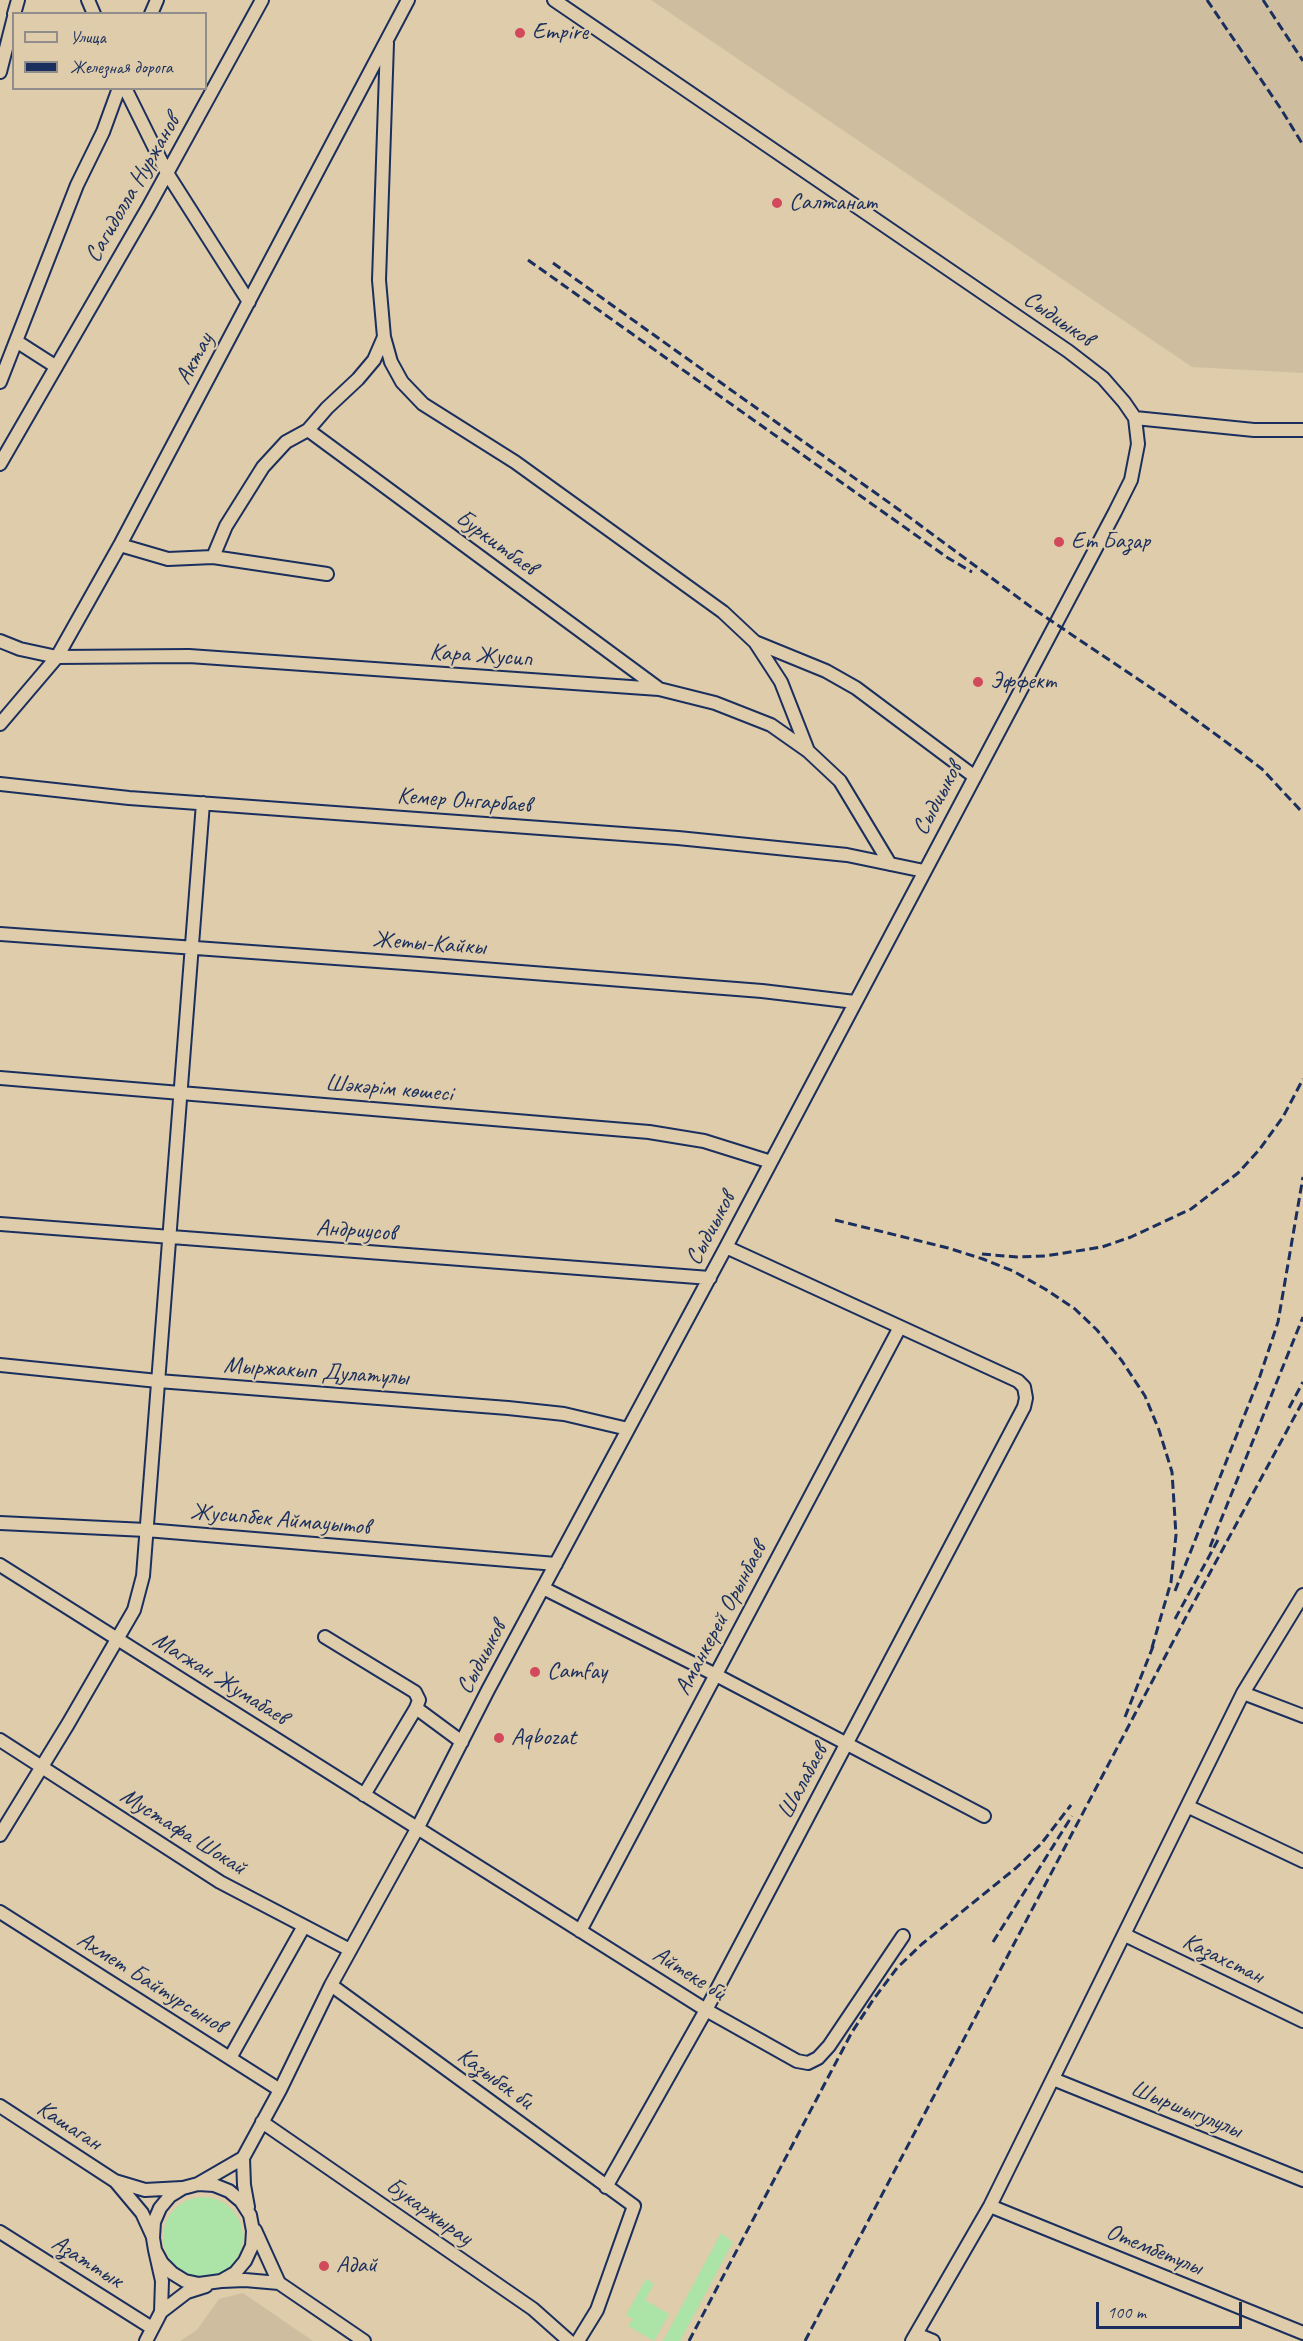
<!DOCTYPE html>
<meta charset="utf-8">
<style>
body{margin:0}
#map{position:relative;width:1303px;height:2341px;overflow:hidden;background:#deccaa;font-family:Caveat,sans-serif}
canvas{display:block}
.legend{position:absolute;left:12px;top:12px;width:195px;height:78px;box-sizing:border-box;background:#deccaa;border:2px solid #908d8c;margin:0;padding:8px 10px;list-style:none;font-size:18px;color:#1b2f5e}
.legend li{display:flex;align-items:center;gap:12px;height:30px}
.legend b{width:30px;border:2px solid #908d8c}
.scale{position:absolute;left:1096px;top:2302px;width:146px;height:27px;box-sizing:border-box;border:3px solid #1b2f5e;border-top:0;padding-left:8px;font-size:18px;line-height:21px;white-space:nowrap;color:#1b2f5e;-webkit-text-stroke:4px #deccaa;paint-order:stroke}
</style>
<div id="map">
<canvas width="1303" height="2341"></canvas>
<ul class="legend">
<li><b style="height:8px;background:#deccaa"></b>Улица</li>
<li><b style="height:8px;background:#1b2f5e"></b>Железная дорога</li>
</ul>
<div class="scale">100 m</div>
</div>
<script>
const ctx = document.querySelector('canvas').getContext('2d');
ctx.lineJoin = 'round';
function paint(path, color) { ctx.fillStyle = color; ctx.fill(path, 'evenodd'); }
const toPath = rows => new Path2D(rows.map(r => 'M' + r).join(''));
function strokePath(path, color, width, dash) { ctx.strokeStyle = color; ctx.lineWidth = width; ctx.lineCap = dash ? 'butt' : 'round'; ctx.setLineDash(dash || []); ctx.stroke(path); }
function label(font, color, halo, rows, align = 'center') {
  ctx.font = font + ' Caveat,sans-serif'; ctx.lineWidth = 4.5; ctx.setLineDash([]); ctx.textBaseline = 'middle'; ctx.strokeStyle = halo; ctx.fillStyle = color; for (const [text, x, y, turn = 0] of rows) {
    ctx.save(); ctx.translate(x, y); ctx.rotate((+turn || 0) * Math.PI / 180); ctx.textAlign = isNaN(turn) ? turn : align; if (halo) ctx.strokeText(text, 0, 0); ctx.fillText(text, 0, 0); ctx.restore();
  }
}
paint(toPath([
 [651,0,1303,0,1303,373,1192,367],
 [243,2293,313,2341,180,2341,197,2330,219,2299]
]), '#cebe9f');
paint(toPath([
 '163 2237a40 40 0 1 1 80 0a40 40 0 1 1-80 0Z',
 [721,2233,733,2242,680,2341,663,2341],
 [646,2279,654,2284,645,2300,669,2314,654,2341,628,2326,633,2319,626,2315]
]), '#ace3a7');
const minor = toPath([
 [88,0,94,14],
 [14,14,18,0],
 [151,14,157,0],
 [0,72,14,17],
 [125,88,167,173,249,302],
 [384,337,391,362,402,382,423,404,515,462,723,612,755,642,781,682,808,751],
 [55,366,16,341,77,185,103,132,119,88],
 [0,382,16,341],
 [1135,418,1254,430,1303,430],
 [308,430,658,688],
 [0,464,149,206,262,0],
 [120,545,168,559,213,557,327,574],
 [213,557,226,526,263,467,286,442,308,430,327,408,358,379,374,360,384,337,379,280,387,43],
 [0,641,20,649,57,657,189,656,659,689,715,703,771,725,808,751,840,781,890,864],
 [755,642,826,671,856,688,975,777],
 [0,724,57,657,120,545,408,0],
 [0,784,129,798,678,838,847,855,924,871],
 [0,934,419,964,762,991,855,1002],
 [0,1078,649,1132,704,1141,771,1162],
 [0,1224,710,1278],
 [0,1365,158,1381,508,1408,564,1414,628,1429],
 [0,1523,146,1530,556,1564],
 [0,1565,706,2010,797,2061,808,2063,818,2058,829,2046,903,1936],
 [543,1588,716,1675,984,1816],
 [325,1637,415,1692,419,1700,416,1708,364,1795],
 [1243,1693,1303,1716],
 [416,1708,462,1742],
 [0,1740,220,1882,350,1950],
 [1189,1807,1303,1861],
 [0,1835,68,1724,134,1610,143,1576,203,803],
 [0,1912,280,2090],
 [580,1931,900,1327],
 [1125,1935,1303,2021],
 [331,1985,634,2206,597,2310,578,2341],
 [230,2058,304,1926],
 [1053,2079,1303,2180],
 [0,2106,115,2181,145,2190,182,2188],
 [262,2122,533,2309,569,2341],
 [243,2158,244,2185,248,2207],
 [116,2182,142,2213,153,2237],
 [198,2184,243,2158,280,2090,331,1985,417,1829,488,1690,726,1247,1115,512,1131,480,1138,444,1135,418,1124,402,1103,378,1068,351,554,0],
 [606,2187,706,2010,1024,1407,1026,1398,1024,1387,1018,1381,726,1247],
 [990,2206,1303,2333],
 [255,2230,279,2283],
 [0,2232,152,2328],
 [222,2281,245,2280,279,2283,364,2341],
 [161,2312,187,2292,206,2286],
 [916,2334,933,2341],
 [146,2341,161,2312,162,2281,155,2250,153,2238,154,2222,160,2208,170,2196,183,2188,198,2184,214,2185,229,2191,241,2201,250,2215,253,2231,252,2246,245,2261,235,2273,221,2281,199,2284,185,2281,172,2273,162,2263,155,2250],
 [912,2341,990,2206,1243,1693,1303,1595]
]);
strokePath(minor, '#1b2f5e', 16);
strokePath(minor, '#deccaa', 12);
strokePath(toPath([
 [1207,0,1281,109,1303,145],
 [1263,0,1303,61],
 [528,260,948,558,972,572],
 [553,263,905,514,1035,610,1166,698,1233,747,1262,769,1303,813],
 [835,1220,948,1248,983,1259,1013,1271,1045,1289,1075,1309,1097,1330,1122,1361,1145,1396,1159,1430,1172,1472,1176,1535,1171,1582,1151,1651],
 [982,1254,1017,1257,1045,1256,1102,1247,1131,1237,1191,1209,1238,1173,1259,1150,1283,1117,1303,1079],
 [1289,1408,1303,1382],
 [1210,1547,1303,1317],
 [1175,1591,1260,1376,1278,1322,1303,1177],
 [1175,1619,1218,1540],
 [1125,1717,1154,1644],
 [993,1942,1072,1816],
 [689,2341,852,2032,873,2000,897,1968,922,1944,1016,1868,1041,1844,1071,1805],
 [805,2341,1186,1617,1303,1401]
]), '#1b2f5e', 3, [9, 4.5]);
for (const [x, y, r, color] of [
 [520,33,6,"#d1495b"],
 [777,203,6,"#d1495b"],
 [1059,542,6,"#d1495b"],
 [978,682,6,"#d1495b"],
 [535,1672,6,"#d1495b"],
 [499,1738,6,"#d1495b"],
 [324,2266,6,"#d1495b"]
]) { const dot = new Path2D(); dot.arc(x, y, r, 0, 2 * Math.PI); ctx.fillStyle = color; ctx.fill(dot); strokePath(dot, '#deccaa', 2); }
label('24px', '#1b2f5e', '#deccaa', [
 ["Empire",532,33],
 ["Салтанат",789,203],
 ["Ет Базар",1071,542],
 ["Эффект",990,682],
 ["Camfay",547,1672],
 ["Aqbozat",511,1738],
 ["Адай",336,2266]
], 'left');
label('24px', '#1b2f5e', '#deccaa', [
 ["Сагидолла Нуржанов",133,189,-60],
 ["Сыдиыков",1058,319,35],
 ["Актау",195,359,-62],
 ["Буркитбаев",496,543,36],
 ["Кара Жусип",481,656,4],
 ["Сыдиыков",938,799,-62],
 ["Кемер Онгарбаев",464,801,4],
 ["Жеты-Кайкы",429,944,4],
 ["Шәкәрім көшесі",389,1089,5],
 ["Сыдиыков",711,1229,-62],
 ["Андриусов",356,1231,4],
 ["Мыржакып Дулатулы",316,1372,4],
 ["Жусипбек Аймауытов",280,1520,5],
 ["Аманкерей Орынбаев",721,1619,-62],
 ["Сыдиыков",482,1658,-62],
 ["Магжан Жумабаев",220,1679,32],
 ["Шалабаев",803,1782,-62],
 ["Мустафа Шокай",183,1832,32],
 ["Казахстан",1223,1959,26],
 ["Айтеке би",689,1974,32],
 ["Ахмет Байтурсынов",151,1983,32],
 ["Казыбек би",495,2079,36],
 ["Шыршыгулулы",1186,2110,22],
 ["Кашаган",69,2126,33],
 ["Букаржырау",429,2212,35],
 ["Отембетулы",1154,2250,22],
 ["Азаттык",87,2262,32]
]);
</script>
